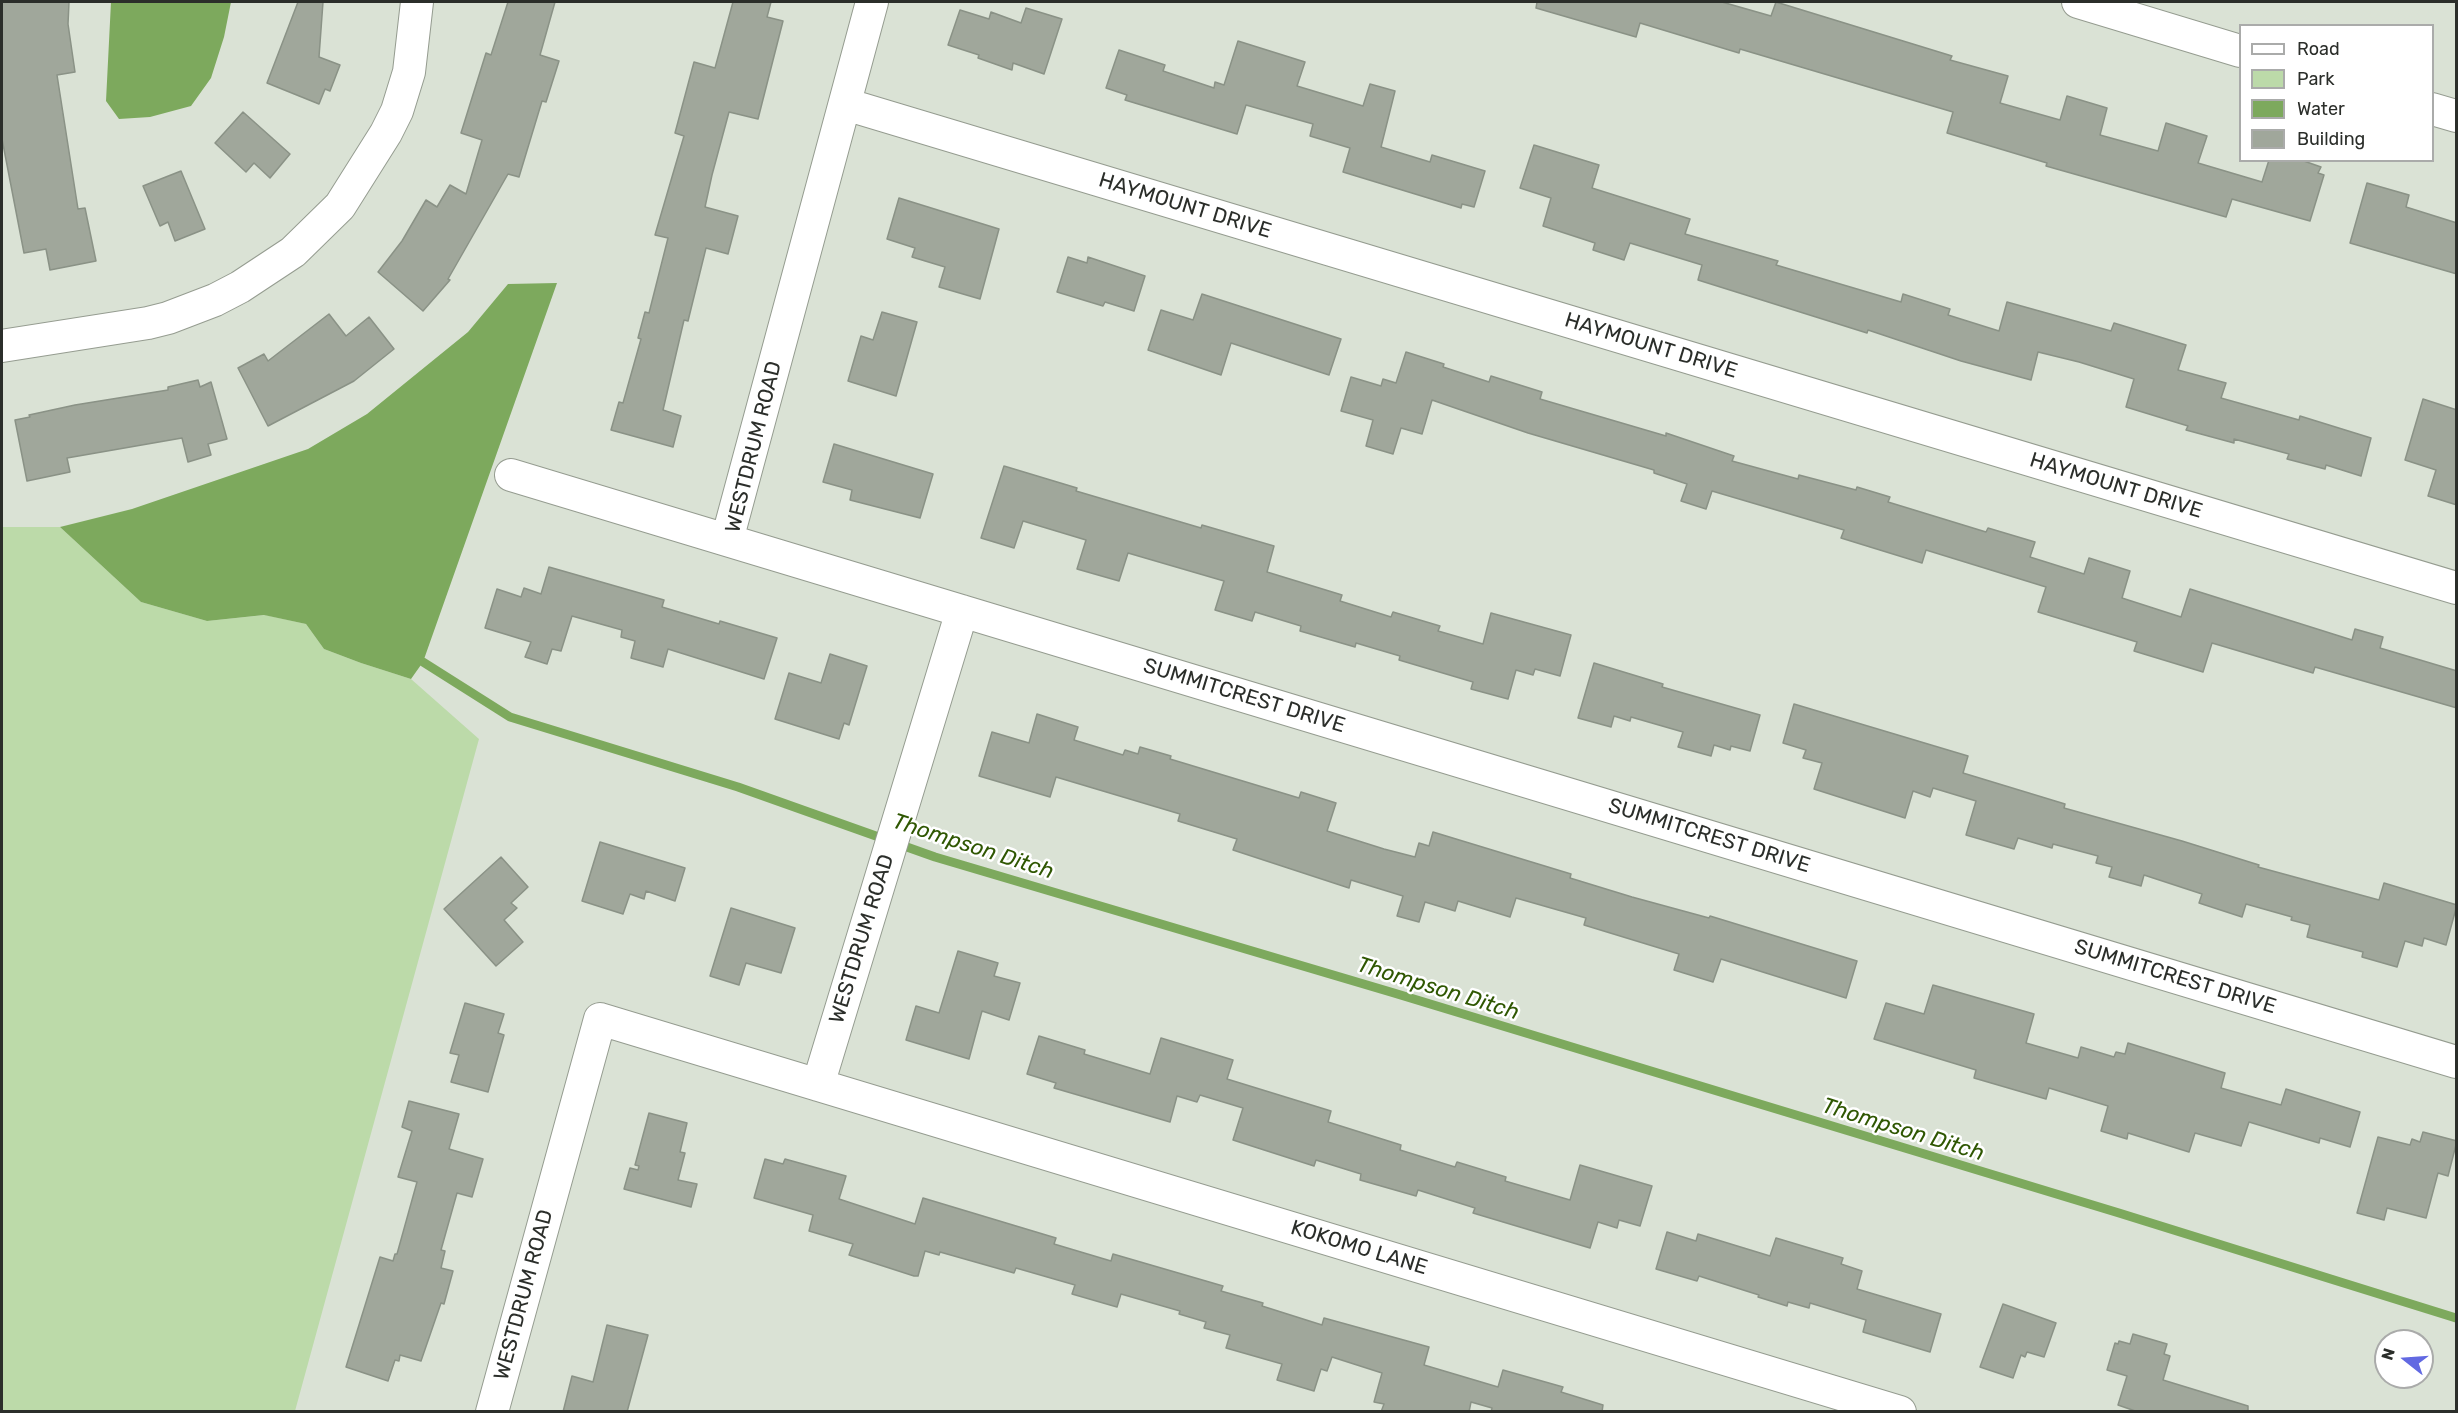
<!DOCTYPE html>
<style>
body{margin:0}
#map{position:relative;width:2458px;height:1413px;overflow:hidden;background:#dae2d5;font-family:Rubik,sans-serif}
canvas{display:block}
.frame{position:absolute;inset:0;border:3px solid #2b2e2a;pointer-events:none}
.legend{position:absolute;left:2239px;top:24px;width:195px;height:138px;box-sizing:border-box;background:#fff;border:2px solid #aaabaa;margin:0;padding:8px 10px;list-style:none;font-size:18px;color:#2b2e2a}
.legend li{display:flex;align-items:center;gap:12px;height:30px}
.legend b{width:30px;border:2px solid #aaabaa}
.north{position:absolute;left:2374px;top:1329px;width:60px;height:60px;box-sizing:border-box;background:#fff;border:2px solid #aaabaa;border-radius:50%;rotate:287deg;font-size:16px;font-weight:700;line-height:24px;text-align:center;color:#2b2e2a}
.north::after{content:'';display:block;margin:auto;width:21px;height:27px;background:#6269e2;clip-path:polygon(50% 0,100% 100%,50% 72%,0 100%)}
</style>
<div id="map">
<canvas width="2458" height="1413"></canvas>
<div class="frame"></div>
<ul class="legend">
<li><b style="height:8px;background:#fff"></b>Road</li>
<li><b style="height:16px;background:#bcdaa9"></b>Park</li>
<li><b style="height:16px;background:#7da95d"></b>Water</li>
<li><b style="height:16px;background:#a0a79b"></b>Building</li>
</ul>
<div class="north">N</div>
</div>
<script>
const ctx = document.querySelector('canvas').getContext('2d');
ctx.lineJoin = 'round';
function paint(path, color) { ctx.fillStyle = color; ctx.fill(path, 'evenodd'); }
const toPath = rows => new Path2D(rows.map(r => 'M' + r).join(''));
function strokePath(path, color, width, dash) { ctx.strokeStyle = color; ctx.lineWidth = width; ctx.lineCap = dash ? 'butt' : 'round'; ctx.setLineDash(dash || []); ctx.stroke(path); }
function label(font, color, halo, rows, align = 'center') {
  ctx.font = font + ' Rubik,sans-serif'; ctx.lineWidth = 5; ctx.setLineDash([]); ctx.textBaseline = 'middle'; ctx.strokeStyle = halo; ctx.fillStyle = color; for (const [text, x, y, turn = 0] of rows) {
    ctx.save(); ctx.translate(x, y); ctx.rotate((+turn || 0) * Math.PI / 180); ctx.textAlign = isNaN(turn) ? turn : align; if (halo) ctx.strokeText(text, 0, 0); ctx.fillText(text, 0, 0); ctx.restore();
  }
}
paint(toPath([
 [2,527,60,527,141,602,207,621,265,615,306,624,324,649,361,663,411,679,479,739,295,1411,2,1411]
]), '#bcdaa9');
paint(toPath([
 [111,2,231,2,224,37,211,78,191,106,150,117,119,119,106,101],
 [557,283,423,662,411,679,361,663,324,649,306,624,264,615,207,621,141,602,60,527,132,509,308,449,367,414,468,332,508,284]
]), '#7da95d');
strokePath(toPath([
 [423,662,510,717,738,787,935,857,1394,993,2119,1213,2456,1318]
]), '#7da95d', 9);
const building = toPath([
 [2,2,69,2,68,24,75,72,57,75,78,209,85,208,96,261,50,270,46,249,24,253,2,139,2,2],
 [298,2,323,2,319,57,340,65,330,91,325,89,319,104,267,83,298,2],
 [508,2,555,2,540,55,559,61,546,102,542,101,519,177,508,174,448,279,450,280,423,311,378,272,402,241,426,200,437,207,450,185,466,194,482,140,461,133,486,53,491,55,508,2],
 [733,2,771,2,767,17,783,21,758,119,729,112,712,175,705,207,738,216,728,254,706,248,688,321,684,320,663,410,681,416,673,447,611,430,619,402,623,403,641,339,638,338,645,312,649,313,668,238,655,235,684,136,675,133,694,62,715,68,733,2],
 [1537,2,1722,2,1771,16,1776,2,1952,56,1950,60,2008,76,2000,103,2060,120,2067,96,2107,108,2100,135,2158,151,2166,123,2207,136,2198,163,2262,182,2269,160,2301,160,2321,167,2318,173,2324,175,2310,221,2232,199,2226,217,2046,166,2047,163,1947,133,1953,112,1740,49,1739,53,1640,23,1636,37,1536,8,1537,2],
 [1026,8,1062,19,1044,74,1013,63,1012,70,978,58,979,55,948,45,960,10,989,19,991,12,1021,23,1026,8],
 [1238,41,1305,62,1297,86,1363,106,1370,84,1395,91,1381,147,1430,162,1432,155,1485,171,1474,207,1462,204,1461,208,1343,172,1350,148,1310,136,1313,124,1246,105,1237,134,1125,100,1127,95,1106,88,1119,50,1165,65,1163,71,1214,88,1215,82,1224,85,1238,41],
 [243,112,290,154,270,178,254,163,246,172,215,143,243,112],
 [1534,145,1599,165,1592,188,1690,219,1685,234,1778,261,1776,265,1901,302,1903,294,1950,309,1948,315,1999,331,2007,302,2111,331,2114,323,2186,345,2178,370,2226,383,2221,398,2299,420,2300,416,2371,438,2361,476,2326,465,2325,469,2287,459,2289,454,2234,439,2234,443,2186,430,2188,426,2126,407,2134,379,2079,362,2038,352,2031,380,1961,361,1868,330,1867,333,1698,280,1702,265,1630,243,1624,260,1593,250,1595,243,1543,226,1551,198,1520,188,1534,145],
 [181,171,205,229,175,241,168,222,160,226,143,186,181,171],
 [2367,183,2409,195,2406,207,2457,223,2457,274,2350,243,2367,183],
 [899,198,999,229,980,299,939,287,945,267,912,257,915,248,887,239,899,198],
 [1068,257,1087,263,1088,257,1145,276,1134,311,1105,302,1103,306,1057,292,1068,257],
 [1202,294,1341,339,1329,375,1231,343,1221,375,1148,350,1161,310,1193,320,1202,294],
 [882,312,917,322,896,396,848,381,861,336,873,340,882,312],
 [329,314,346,336,369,317,394,349,354,381,268,426,238,368,264,354,268,361,329,314],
 [1406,352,1444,364,1443,367,1489,382,1491,376,1542,392,1540,399,1666,436,1666,433,1734,456,1732,461,1798,479,1799,475,1856,490,1857,487,1890,497,1888,502,1986,532,1988,528,2035,542,2030,557,2084,574,2089,558,2130,571,2122,598,2181,617,2190,589,2352,640,2355,629,2383,637,2380,648,2457,671,2457,708,2315,667,2313,673,2212,643,2203,672,2134,651,2137,642,2038,612,2046,587,1926,550,1922,563,1841,538,1844,530,1712,491,1706,509,1681,501,1687,484,1654,473,1654,470,1528,433,1432,400,1422,434,1401,428,1393,454,1366,446,1373,420,1341,411,1351,377,1381,386,1383,379,1396,383,1406,352],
 [198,380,200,387,211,382,227,439,208,444,211,455,188,462,182,438,67,458,70,472,27,481,15,420,30,417,29,415,75,405,168,390,168,387,198,380],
 [2423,399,2457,410,2457,505,2428,496,2436,470,2405,460,2423,399],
 [834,444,933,474,920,518,850,500,852,490,823,482,834,444],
 [1004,466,1077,488,1076,491,1201,528,1202,525,1274,546,1267,572,1342,595,1340,601,1391,617,1393,612,1440,626,1438,631,1483,644,1491,613,1571,635,1560,676,1535,669,1533,675,1516,670,1508,699,1471,689,1473,682,1399,660,1400,656,1356,643,1355,647,1300,631,1301,626,1255,612,1252,621,1215,610,1224,581,1128,553,1119,581,1077,569,1086,540,1023,521,1014,548,981,538,1004,466],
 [549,567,664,600,662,607,719,624,720,621,777,638,764,679,668,649,663,667,631,658,635,641,621,637,622,630,572,616,561,651,552,649,547,664,525,657,531,642,485,628,497,589,521,597,524,588,541,594,549,567],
 [830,654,867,666,849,725,844,723,839,739,775,719,789,673,821,683,830,654],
 [1594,663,1663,684,1662,687,1760,715,1750,751,1731,746,1730,750,1714,745,1711,756,1678,747,1683,732,1631,717,1630,721,1614,716,1611,727,1578,718,1594,663],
 [1794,704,1968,756,1963,773,2065,804,2064,808,2182,841,2259,865,2258,867,2379,900,2384,883,2457,905,2446,945,2424,938,2422,946,2405,941,2397,967,2362,957,2363,952,2307,937,2310,925,2291,920,2292,917,2246,904,2242,917,2199,903,2202,894,2144,875,2141,886,2109,877,2112,867,2096,863,2098,856,2053,844,2052,848,2018,838,2014,849,1966,835,1976,801,1933,788,1930,797,1913,791,1905,818,1814,789,1822,763,1803,758,1806,750,1783,743,1794,704],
 [1037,714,1078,727,1074,740,1123,755,1125,750,1138,754,1140,747,1171,756,1170,759,1299,798,1301,792,1336,803,1327,831,1384,849,1415,857,1419,843,1429,846,1433,832,1571,874,1570,878,1632,897,1709,918,1710,916,1857,961,1846,998,1721,959,1713,982,1674,970,1679,954,1584,925,1586,918,1516,898,1510,917,1458,901,1455,911,1425,902,1419,922,1397,916,1403,896,1351,880,1349,888,1233,850,1237,839,1178,821,1180,814,1056,777,1050,797,979,776,992,732,1029,743,1037,714],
 [600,842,685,868,675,901,646,891,644,899,630,894,623,914,582,901,600,842],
 [501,857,528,887,511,903,517,908,504,920,523,942,496,966,444,909,501,857],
 [731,908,795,928,781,973,746,963,739,985,710,976,731,908],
 [958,951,998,963,994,976,1020,983,1009,1020,982,1011,969,1059,906,1040,916,1006,939,1013,958,951],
 [1933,985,2034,1014,2026,1043,2078,1058,2081,1047,2114,1057,2116,1052,2125,1054,2128,1043,2225,1073,2221,1088,2281,1105,2286,1089,2360,1112,2350,1147,2320,1138,2319,1143,2249,1122,2241,1146,2195,1133,2189,1152,2128,1133,2127,1139,2101,1131,2108,1106,2049,1088,2046,1099,1974,1078,1976,1070,1874,1039,1886,1003,1924,1014,1933,985],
 [465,1003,504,1014,498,1033,504,1035,488,1092,451,1082,459,1055,450,1053,465,1003],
 [1039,1036,1085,1050,1084,1054,1150,1074,1161,1038,1233,1060,1227,1079,1331,1111,1328,1122,1401,1145,1400,1150,1455,1167,1457,1162,1506,1177,1505,1181,1570,1200,1580,1165,1652,1186,1640,1226,1619,1220,1617,1228,1598,1222,1590,1248,1473,1213,1475,1208,1418,1190,1416,1196,1360,1180,1361,1174,1316,1160,1314,1166,1233,1140,1243,1108,1200,1095,1197,1102,1177,1096,1170,1122,1054,1088,1056,1083,1027,1074,1039,1036],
 [409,1101,459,1114,449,1149,483,1159,472,1197,457,1193,441,1250,445,1251,441,1268,453,1271,444,1304,441,1303,421,1361,400,1355,399,1361,395,1360,388,1381,346,1367,380,1257,393,1261,395,1254,397,1254,417,1182,398,1177,412,1131,402,1127,409,1101],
 [649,1113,687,1123,680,1152,685,1153,678,1180,697,1184,691,1207,624,1189,630,1168,638,1170,639,1166,635,1165,649,1113],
 [2423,1132,2457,1141,2448,1176,2438,1173,2426,1218,2387,1208,2384,1220,2357,1213,2378,1137,2410,1145,2412,1139,2420,1142,2423,1132],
 [765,1159,783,1164,785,1159,846,1176,839,1199,915,1224,923,1198,1056,1238,1054,1244,1111,1261,1113,1254,1223,1286,1221,1291,1263,1303,1262,1306,1322,1325,1324,1318,1429,1347,1424,1365,1498,1387,1503,1370,1563,1387,1561,1392,1603,1405,1602,1412,1491,1412,1492,1408,1471,1402,1469,1412,1381,1412,1384,1404,1374,1402,1382,1373,1332,1357,1327,1371,1321,1369,1314,1391,1277,1380,1282,1364,1226,1348,1230,1335,1204,1328,1206,1322,1179,1314,1180,1311,1121,1294,1117,1307,1072,1294,1075,1285,1016,1268,1014,1273,940,1252,939,1255,925,1251,918,1276,914,1276,849,1255,853,1244,809,1231,813,1215,754,1198,765,1159],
 [1667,1232,1696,1241,1698,1234,1770,1256,1776,1238,1843,1258,1841,1264,1862,1271,1857,1289,1941,1314,1930,1352,1863,1332,1866,1320,1810,1303,1809,1308,1788,1302,1787,1306,1758,1297,1759,1295,1699,1276,1697,1281,1656,1269,1667,1232],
 [2003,1304,2056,1323,2044,1357,2027,1352,2025,1357,2021,1355,2013,1378,1980,1367,2003,1304],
 [607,1325,648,1335,627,1412,563,1412,572,1376,593,1382,607,1325],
 [2133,1334,2167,1344,2164,1354,2170,1356,2163,1380,2248,1406,2248,1412,2138,1412,2118,1405,2127,1376,2107,1370,2115,1343,2118,1344,2119,1341,2130,1344,2133,1334]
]);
paint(building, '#a0a79b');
strokePath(building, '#8a9286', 1.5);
const minor = toPath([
 [2078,2,2240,51],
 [845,104,2456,588],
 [2432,109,2456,116],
 [2,346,148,323,168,318,215,300,240,287,293,252,340,206,386,133,397,111,409,72,417,2],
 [511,475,2456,1062],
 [727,540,872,2],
 [818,1085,962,611],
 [492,1412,600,1019,1900,1412]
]);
strokePath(minor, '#959c90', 34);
strokePath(minor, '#fff', 32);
label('21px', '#2b2e2a', '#fff', [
 ["HAYMOUNT DRIVE",1185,206,17],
 ["HAYMOUNT DRIVE",1651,346,17],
 ["WESTDRUM ROAD",754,447,-76],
 ["HAYMOUNT DRIVE",2116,486,17],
 ["SUMMITCREST DRIVE",1244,696,17],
 ["SUMMITCREST DRIVE",1709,836,17],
 ["WESTDRUM ROAD",862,939,-73],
 ["SUMMITCREST DRIVE",2175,977,17],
 ["KOKOMO LANE",1359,1248,17],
 ["WESTDRUM ROAD",524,1295,-75]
]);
label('italic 22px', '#2f5702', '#fff', [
 ["Thompson Ditch",973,847,18],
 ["Thompson Ditch",1438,989,17],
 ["Thompson Ditch",1903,1130,17]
]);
</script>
